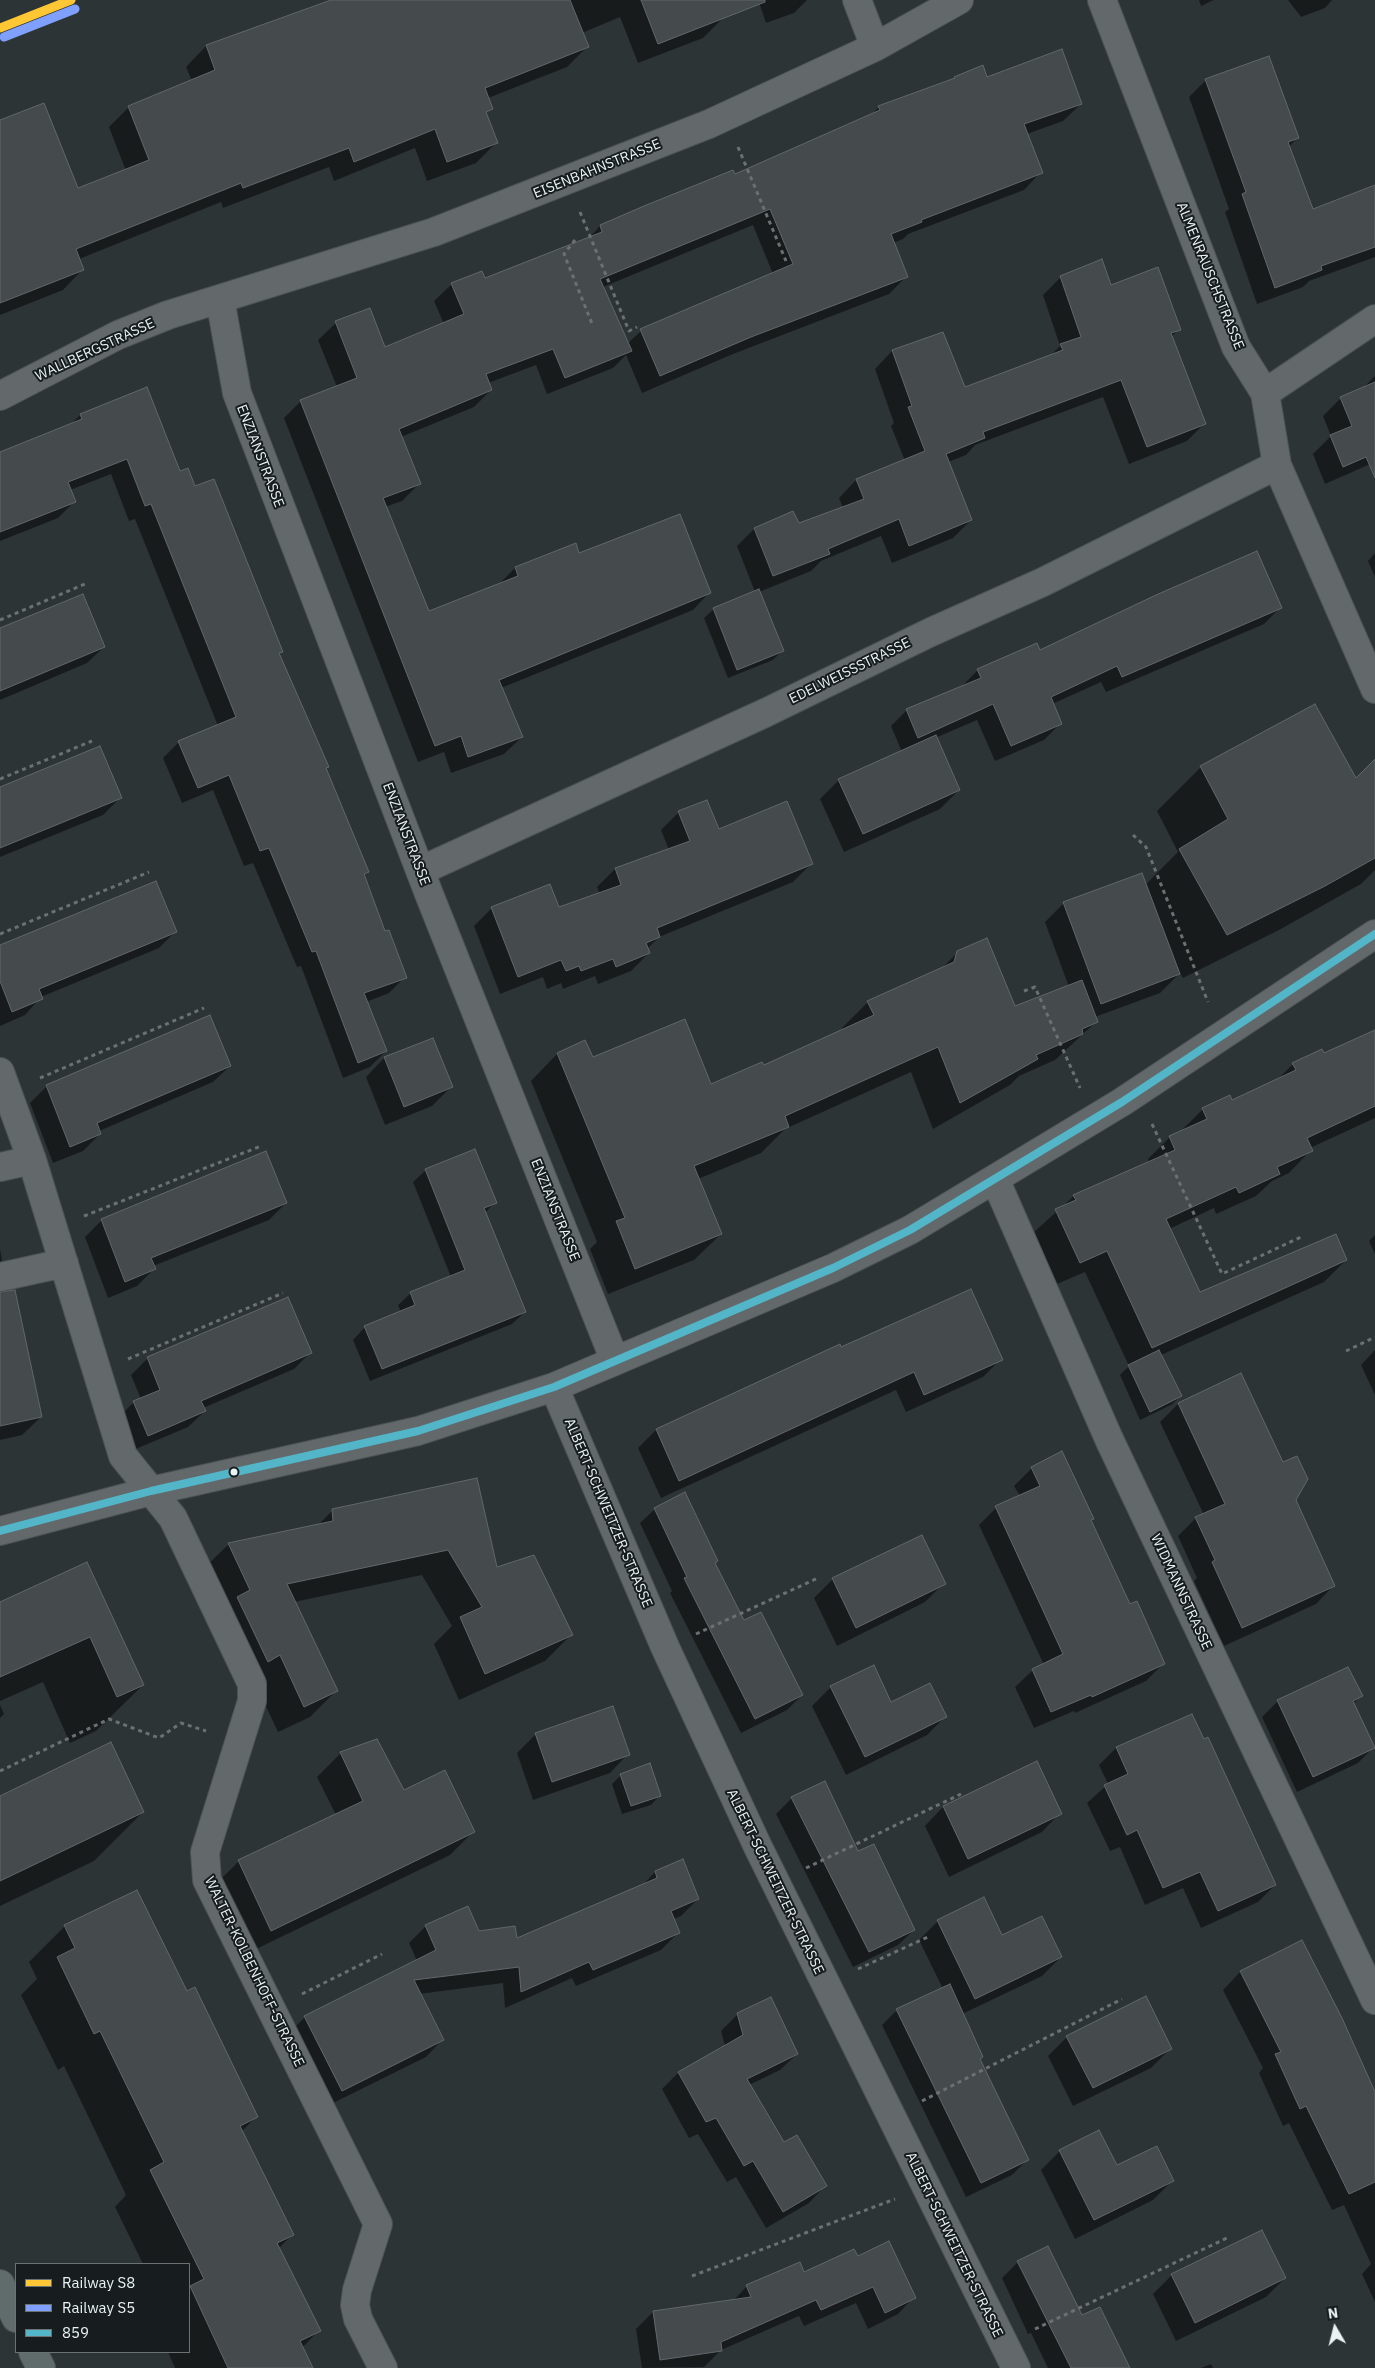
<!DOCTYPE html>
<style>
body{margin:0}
#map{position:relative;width:1375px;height:2368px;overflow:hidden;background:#2d3436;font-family:"IBM Plex Sans",sans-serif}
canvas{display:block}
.legend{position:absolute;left:15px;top:2263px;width:175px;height:90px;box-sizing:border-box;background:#171d1e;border:1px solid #6b7274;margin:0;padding:6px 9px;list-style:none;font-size:15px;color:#e9f2f4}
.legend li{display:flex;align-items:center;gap:10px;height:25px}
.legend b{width:25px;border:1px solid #6b7274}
.north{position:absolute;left:1310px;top:2303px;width:50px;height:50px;-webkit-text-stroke:4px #171d1e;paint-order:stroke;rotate:352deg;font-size:14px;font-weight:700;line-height:20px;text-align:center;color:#e9f2f4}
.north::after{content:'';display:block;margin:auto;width:18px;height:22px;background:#e9f2f4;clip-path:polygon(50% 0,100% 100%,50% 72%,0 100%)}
</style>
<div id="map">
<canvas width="1375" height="2368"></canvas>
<ul class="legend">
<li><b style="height:6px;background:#ffc734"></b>Railway S8</li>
<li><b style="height:6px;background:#80a0ff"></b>Railway S5</li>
<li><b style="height:6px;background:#53b5c8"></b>859</li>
</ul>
<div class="north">N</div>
</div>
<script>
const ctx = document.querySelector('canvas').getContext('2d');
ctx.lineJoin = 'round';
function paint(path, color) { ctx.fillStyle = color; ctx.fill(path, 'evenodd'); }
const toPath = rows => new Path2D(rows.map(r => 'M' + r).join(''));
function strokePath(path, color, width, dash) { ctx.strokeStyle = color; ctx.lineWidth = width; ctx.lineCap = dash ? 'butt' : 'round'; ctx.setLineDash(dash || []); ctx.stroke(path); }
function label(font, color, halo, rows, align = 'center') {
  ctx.font = font + ' "IBM Plex Sans",sans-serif'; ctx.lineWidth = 4; ctx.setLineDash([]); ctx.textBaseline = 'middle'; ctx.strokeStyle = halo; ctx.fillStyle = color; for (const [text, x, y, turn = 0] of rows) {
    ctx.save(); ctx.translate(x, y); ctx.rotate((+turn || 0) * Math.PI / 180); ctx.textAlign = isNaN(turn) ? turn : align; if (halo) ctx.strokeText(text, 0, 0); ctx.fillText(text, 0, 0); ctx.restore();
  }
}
paint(toPath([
 [330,0,807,0,794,13,766,23,759,2,723,18,703,38,638,63,620,17,582,33,587,47,567,67,488,98,491,108,485,114,496,143,476,163,427,181,415,148,334,181,329,167,223,208,221,202,79,259,83,269,63,290,0,315,0,121,77,190,126,171,109,127,129,107,192,81,186,67,206,46],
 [1199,0,1214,0,1201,6],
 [1288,0,1332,0,1325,8,1301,17],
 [955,78,987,78,1081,104,1063,121,1027,134,1041,172,1024,190,908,234,903,239,893,243,906,277,889,294,733,354,642,393,626,355,613,368,547,394,536,365,488,383,491,390,474,407,401,437,419,484,402,501,385,507,428,613,498,585,515,568,579,555,710,592,693,610,501,688,522,737,504,754,451,773,444,752,418,762,284,418,301,401,337,387,318,340,336,323,384,348,444,324,434,301,452,284,485,280,588,239,600,226,644,207,734,175,870,116,879,107,951,81],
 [753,225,773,274,641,331,627,344,603,287],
 [1206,80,1298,137,1289,147,1312,210,1375,187,1375,257,1309,281,1303,287,1257,304,1225,212,1229,209,1189,97],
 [1101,261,1110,287,1179,329,1171,337,1204,424,1187,441,1129,464,1103,397,975,445,966,455,948,462,971,520,953,538,892,563,881,536,821,561,811,571,759,592,782,651,773,660,728,678,704,618,714,609,755,592,737,546,754,529,798,525,843,508,839,498,856,480,905,461,891,426,894,423,875,369,892,351,943,334,965,389,1049,357,1060,346,1043,295,1060,278],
 [1375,376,1375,462,1325,484,1313,454,1331,436,1323,416,1341,398,1361,390],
 [147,389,179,473,194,488,281,652,279,654,327,767,325,769,368,872,363,876,385,933,405,977,389,993,366,1002,386,1051,370,1067,343,1078,301,966,297,967,253,863,244,866,213,790,182,803,163,758,179,742,218,726,135,519,129,521,111,474,70,490,74,502,58,518,0,541,0,473,70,425,80,415],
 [1375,553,1375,577,1368,561],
 [1280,608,1264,624,1106,692,1101,682,1052,704,1061,723,1044,740,995,761,977,720,935,738,959,790,940,809,844,852,820,799,839,780,902,752,891,726,907,710,961,687,978,670,1040,651],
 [0,629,104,647,87,663,0,700],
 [1201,767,1356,780,1375,786,1375,870,1361,884,1279,930,1183,978,1180,973,1160,993,1095,1017,1097,1021,1055,1060,1019,1076,1010,1085,933,1129,911,1072,785,1129,761,1153,698,1179,721,1234,694,1260,608,1294,590,1249,597,1242,531,1081,557,1054,584,1041,592,1058,711,1085,763,1066,843,1031,842,1028,868,1002,940,970,958,952,1014,1008,1069,987,1045,922,1064,903,1145,885,1178,852,1157,811],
 [0,788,120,798,103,815,0,857],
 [679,812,718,830,811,864,793,882,659,937,647,949,649,953,631,971,598,984,595,976,563,989,561,983,547,989,543,977,500,994,474,926,492,908,559,909,600,894,597,887,615,869,669,850,661,830],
 [176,931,159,948,41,997,25,1015,0,1026,0,946],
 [1375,1031,1375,1118,1310,1148,1311,1150,1289,1173,1272,1181,1256,1196,1216,1214,1214,1208,1169,1229,1199,1294,1346,1260,1324,1282,1161,1355,1181,1396,1171,1405,1140,1420,1120,1375,1129,1366,1085,1272,1057,1284,1034,1232,1074,1196,1149,1163,1148,1159,1170,1137,1181,1131,1203,1109,1232,1102,1276,1081,1293,1064,1323,1055],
 [432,1039,451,1087,432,1106,385,1125,366,1077,384,1058],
 [230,1066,213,1082,99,1131,100,1134,83,1151,53,1163,30,1103,47,1086],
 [426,1170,495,1202,485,1213,525,1312,512,1324,370,1381,353,1340,365,1327,401,1312,398,1305,411,1293,451,1277,413,1182],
 [286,1203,269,1220,153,1266,154,1269,137,1286,108,1298,85,1237,102,1220],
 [1375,1235,1375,1254,1369,1241],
 [0,1249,2,1260,0,1262],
 [0,1292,41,1417,22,1435,0,1440],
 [218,1329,310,1353,294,1369,203,1408,205,1411,188,1427,131,1451,118,1418,134,1402,141,1399,131,1375,147,1359],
 [839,1346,840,1348,1001,1359,983,1377,906,1412,896,1390,661,1498,638,1448,656,1430],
 [1375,1350,1375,1395,1361,1365],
 [1178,1404,1295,1500,1334,1585,1316,1604,1224,1646,1194,1581,1197,1578,1178,1536,1196,1518,1204,1515,1160,1422],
 [1062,1453,1129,1606,1163,1664,1146,1681,1075,1713,1074,1711,1034,1728,1015,1687,1033,1670,1044,1665,979,1525,996,1508,1020,1496,1014,1486,1032,1468],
 [476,1479,496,1569,571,1635,545,1661,459,1700,434,1644,452,1626,422,1575,294,1602,336,1691,310,1717,278,1732,202,1570,228,1545,317,1526,332,1511],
 [655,1509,714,1564,744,1622,802,1695,787,1710,741,1733,670,1593,672,1591,640,1523],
 [87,1563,143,1685,96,1731,70,1743,43,1682,0,1701,0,1603],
 [833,1579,944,1583,925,1602,837,1646,814,1598],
 [1347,1669,1361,1696,1353,1704,1374,1747,1358,1763,1297,1792,1262,1717,1278,1701],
 [831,1687,891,1703,946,1716,927,1735,846,1775,812,1706],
 [0,1705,4,1714,0,1718],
 [536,1734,628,1754,610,1773,533,1800,517,1753],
 [376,1740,403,1792,473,1832,450,1855,248,1953,215,1885,239,1861,336,1815,317,1777,340,1754],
 [1116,1748,1275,1885,1258,1902,1201,1928,1183,1888,1145,1905,1120,1847,1110,1851,1087,1803,1108,1784,1099,1765],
 [1036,1763,1060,1813,1042,1832,949,1877,925,1826,943,1807],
 [621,1775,660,1795,651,1805,622,1814,612,1784],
 [0,1797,143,1812,94,1861,0,1906],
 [792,1798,858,1853,914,1930,898,1945,853,1967,776,1814],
 [683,1861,698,1899,681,1916,673,1919,678,1933,661,1950,576,1986,572,1978,505,2008,503,1983,419,1994,442,2040,426,2057,325,2107,288,2034,305,2017,417,1961,409,1943,426,1926,478,1932,516,1940,642,1886,655,1872],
 [938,1921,1061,1957,1042,1976,962,2014,979,2059,1027,2160,1012,2175,966,2197,882,2025,896,2011,943,1989,919,1940],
 [65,1926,186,1992,256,2117,241,2132,292,2235,278,2249,319,2330,302,2348,312,2368,175,2368,168,2352,189,2352,189,2264,143,2264,115,2207,126,2195,64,2066,58,2070,21,1995,37,1979,29,1962],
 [1302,1941,1375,2095,1375,2302,1362,2274,1371,2264,1344,2205,1332,2210,1289,2123,1283,2126,1259,2073,1263,2068,1223,1990,1240,1972],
 [738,2014,797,2054,780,2070,749,2085,784,2144,825,2186,809,2203,766,2228,736,2177,727,2182,698,2134,689,2138,662,2089,678,2073,725,2046,721,2031],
 [1067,2037,1170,2049,1151,2068,1073,2106,1048,2056],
 [1060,2151,1116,2167,1172,2181,1153,2200,1075,2239,1041,2170],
 [857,2258,914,2297,898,2314,868,2329,856,2303,804,2326,799,2316,721,2350,704,2367,642,2368,636,2329,653,2312,733,2301,747,2286,803,2274],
 [1018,2262,1081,2317,1128,2368,1048,2368,1031,2333,1028,2334,1002,2278],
 [1172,2275,1285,2278,1266,2297,1176,2341,1153,2294],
 [1211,2364,1213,2368,1201,2368]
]), '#0007');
const building = toPath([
 [331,0,570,0,589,47,485,88,493,109,486,112,498,143,447,162,435,129,354,162,349,148,243,188,241,183,76,249,84,270,0,303,0,120,44,103,78,188,149,160,128,106,215,70,206,45,331,0],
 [641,0,765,0,765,2,658,44,641,0],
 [1062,49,1082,104,1024,124,1043,173,921,220,922,222,891,234,908,277,751,337,660,376,640,329,793,264,770,209,600,279,632,351,565,378,553,349,486,374,492,390,399,429,421,484,383,498,429,611,518,576,515,567,576,543,579,553,680,514,711,593,499,680,523,737,468,757,461,736,435,746,300,400,357,378,335,321,370,308,385,347,464,314,451,283,482,271,485,278,602,232,600,225,644,206,733,170,735,174,880,110,878,106,955,78,954,77,983,65,987,77,1062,49],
 [1269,56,1299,138,1288,142,1313,209,1375,185,1375,247,1321,266,1322,270,1275,288,1242,194,1246,192,1205,79,1269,56],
 [1102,259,1111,285,1158,267,1181,330,1171,333,1206,424,1147,447,1121,380,983,432,985,438,946,454,972,520,909,546,899,519,828,549,830,554,773,576,754,528,793,511,799,523,864,499,856,479,925,451,908,407,912,406,892,350,943,332,965,387,1063,350,1060,344,1081,337,1060,276,1102,259],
 [1375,382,1375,478,1366,457,1343,467,1330,435,1352,426,1340,397,1375,382],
 [147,387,180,471,188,468,195,486,214,479,283,652,279,653,329,767,326,768,369,872,364,874,385,931,389,930,407,978,364,993,387,1051,358,1063,316,951,312,952,269,848,260,851,229,775,198,788,178,741,236,717,151,504,145,506,127,459,68,482,76,502,0,532,0,452,82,419,80,414,147,387],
 [1257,551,1282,608,1122,677,1117,666,1051,697,1062,724,1011,746,993,704,918,738,906,709,981,678,977,669,1037,643,1040,650,1156,595,1257,551],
 [759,589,784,651,737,670,713,608,759,589],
 [83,594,105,647,0,691,0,628,83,594],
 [1315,704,1356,778,1375,759,1375,858,1325,886,1227,935,1179,849,1228,819,1200,766,1315,704],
 [936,735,960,790,863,834,838,779,936,735],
 [100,746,122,798,0,848,0,787,100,746],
 [707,800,719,829,787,801,813,864,657,928,660,937,646,943,650,953,616,967,613,959,581,971,579,966,566,971,561,960,518,977,491,907,550,884,559,907,621,885,615,868,690,841,678,811,707,800],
 [1142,873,1180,974,1101,1004,1063,902,1142,873],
 [156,881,177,932,39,989,43,999,12,1012,0,981,0,945,156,881],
 [987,938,1015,1006,1082,980,1098,1022,1082,1029,1083,1034,1036,1055,1038,1059,960,1103,938,1047,785,1116,789,1127,694,1166,722,1234,635,1269,616,1221,625,1218,557,1053,585,1040,593,1057,685,1019,711,1084,762,1062,764,1065,874,1015,867,1001,954,962,957,951,987,938],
 [210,1015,231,1066,97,1123,101,1134,70,1147,46,1085,210,1015],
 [1375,1030,1375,1106,1307,1138,1313,1151,1277,1167,1280,1174,1239,1193,1236,1187,1166,1219,1200,1292,1336,1234,1347,1260,1152,1348,1107,1251,1080,1263,1055,1209,1076,1200,1073,1195,1175,1150,1169,1136,1207,1119,1202,1108,1230,1095,1232,1100,1296,1070,1292,1063,1322,1049,1324,1053,1375,1030],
 [433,1038,453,1087,404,1107,384,1057,433,1038],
 [475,1149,497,1203,484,1208,526,1312,382,1369,364,1326,415,1305,410,1292,465,1270,425,1169,475,1149],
 [266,1151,287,1203,151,1258,156,1269,125,1282,101,1219,266,1151],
 [971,1289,1003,1360,924,1395,914,1372,679,1481,656,1429,840,1344,841,1347,971,1289],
 [15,1290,42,1417,0,1426,0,1292,15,1290],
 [288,1297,312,1353,201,1401,206,1411,148,1436,133,1401,160,1390,147,1357,288,1297],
 [1159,1350,1182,1396,1150,1412,1128,1365,1159,1350],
 [1241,1373,1283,1462,1297,1456,1308,1479,1296,1500,1335,1586,1242,1628,1212,1562,1215,1560,1195,1517,1225,1504,1178,1403,1241,1373],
 [1062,1451,1094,1519,1091,1520,1130,1604,1137,1601,1165,1664,1092,1697,1091,1695,1051,1712,1032,1669,1063,1654,995,1506,1040,1486,1031,1467,1062,1451],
 [477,1478,497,1567,534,1555,573,1635,485,1674,460,1617,482,1607,448,1550,287,1584,338,1691,304,1707,280,1655,268,1662,237,1597,250,1590,228,1543,333,1521,332,1509,477,1478],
 [685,1492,718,1561,715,1563,744,1620,761,1612,803,1695,755,1719,684,1578,687,1577,654,1508,685,1492],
 [922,1535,946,1584,856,1628,832,1578,922,1535],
 [87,1562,144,1685,117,1697,90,1637,0,1677,0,1602,87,1562],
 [874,1665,891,1702,930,1683,947,1717,865,1757,830,1686,874,1665],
 [1348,1667,1363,1696,1353,1701,1375,1748,1313,1777,1277,1700,1348,1667],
 [613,1706,630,1755,552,1782,535,1733,613,1706],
 [1192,1714,1204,1739,1208,1737,1276,1885,1218,1911,1200,1872,1163,1888,1137,1830,1127,1835,1104,1785,1128,1774,1116,1747,1192,1714],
 [377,1739,404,1790,445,1770,475,1832,271,1931,238,1860,363,1801,340,1752,377,1739],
 [111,1742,144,1812,0,1881,0,1796,111,1742],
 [1037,1761,1062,1814,968,1859,943,1806,1037,1761],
 [650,1763,661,1796,631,1806,620,1774,650,1763],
 [825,1781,858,1851,874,1844,915,1930,869,1952,791,1797,825,1781],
 [683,1859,699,1899,671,1911,680,1933,593,1970,589,1962,521,1992,519,1967,414,1980,444,2040,342,2091,304,2016,436,1950,425,1925,468,1906,479,1931,515,1926,517,1938,657,1878,655,1871,683,1859],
 [137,1890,187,1991,195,1987,258,2117,240,2126,294,2235,277,2243,321,2331,300,2341,313,2368,228,2368,190,2286,204,2279,150,2170,164,2162,100,2031,94,2034,57,1957,75,1948,64,1925,137,1890],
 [984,1897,1002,1935,1042,1916,1062,1957,975,1999,937,1920,984,1897],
 [1302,1940,1342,2018,1375,2092,1375,2182,1349,2194,1306,2106,1300,2109,1275,2054,1281,2052,1240,1971,1302,1940],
 [950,1984,983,2057,980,2059,1029,2160,981,2183,896,2009,950,1984],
 [1146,1996,1172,2049,1093,2088,1066,2036,1146,1996],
 [771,1997,798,2054,747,2079,784,2142,797,2135,827,2186,783,2212,753,2161,744,2166,716,2118,706,2122,678,2072,743,2035,737,2013,771,1997],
 [1099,2130,1117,2165,1157,2146,1174,2181,1094,2220,1059,2150,1099,2130],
 [1262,2230,1286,2278,1195,2323,1171,2274,1262,2230],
 [889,2241,916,2298,885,2313,873,2287,821,2310,816,2300,721,2342,722,2351,660,2360,653,2311,751,2297,746,2285,800,2262,804,2272,854,2249,858,2256,889,2241],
 [1048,2246,1082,2315,1100,2307,1130,2368,1071,2368,1017,2261,1048,2246]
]);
paint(building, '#454a4c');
strokePath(building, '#62676a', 1);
const minor = toPath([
 [857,0,875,47],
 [1102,0,1236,347,1265,393,1277,465,1375,689],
 [220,299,237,393,429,894,615,1361],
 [1265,393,1375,319],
 [0,396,118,335,168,315,434,232,709,124,875,47,959,0],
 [420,871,765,713,931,632,1043,582,1277,465],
 [0,1072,32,1160,123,1456,173,1518,252,1684,252,1701,205,1852,207,1880,378,2224,357,2290,355,2305,358,2319,383,2368],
 [0,1167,32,1160],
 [995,1179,1109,1439,1375,2000],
 [0,1277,64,1263],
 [554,1387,665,1647,758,1847,1016,2368],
 [0,1531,151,1491,418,1431,554,1387,833,1268,910,1230,1122,1102,1375,934]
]);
const major = toPath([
 [0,2284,16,2318],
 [33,2352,41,2368]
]);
strokePath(minor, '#4c5355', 30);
strokePath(major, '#4c5355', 30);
strokePath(toPath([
 [738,147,786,261],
 [580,212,629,331,637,327],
 [575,240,564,254,593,326],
 [0,620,85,584],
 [0,779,92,741],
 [1133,835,1146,847,1208,1002],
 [0,934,149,872],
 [1024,991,1035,987,1080,1088],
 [40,1078,204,1008],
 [1152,1124,1222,1274,1301,1237],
 [84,1216,261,1146],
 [1346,1351,1375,1337],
 [128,1359,283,1293],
 [696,1634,818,1578],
 [0,1771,109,1719,159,1738,181,1723,206,1731],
 [806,1868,961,1794],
 [858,1969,930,1936],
 [302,1994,382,1954],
 [922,2101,1122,1999],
 [692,2276,895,2199],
 [1035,2329,1227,2238]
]), '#6c7072', 3, [4, 4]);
strokePath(minor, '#63696b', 28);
strokePath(major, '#606b6c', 28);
strokePath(toPath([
 [0,1531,151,1491,418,1431,554,1387,833,1268,910,1230,1122,1102,1375,934]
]), '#53b5c8', 8);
strokePath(toPath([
 [0,28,71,0]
]), '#ffc734', 9);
strokePath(toPath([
 [4,37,75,9]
]), '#80a0ff', 9);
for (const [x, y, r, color] of [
 [234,1472,4.5,"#e9f2f4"]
]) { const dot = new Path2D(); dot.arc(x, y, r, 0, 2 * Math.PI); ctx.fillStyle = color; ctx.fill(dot); strokePath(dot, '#171d1e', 2); }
label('14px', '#e9f2f4', '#171d1e', [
 ["EISENBAHNSTRASSE",597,169,-22],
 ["ALMENRAUSCHSTRASSE",1210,276,68],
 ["WALLBERGSTRASSE",95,350,-25],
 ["ENZIANSTRASSE",260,456,69],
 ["EDELWEISSSTRASSE",850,671,-26],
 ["ENZIANSTRASSE",406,834,69],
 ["ENZIANSTRASSE",555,1210,68],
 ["ALBERT-SCHWEITZER-STRASSE",608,1513,67],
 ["WIDMANNSTRASSE",1181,1592,65],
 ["ALBERT-SCHWEITZER-STRASSE",775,1882,64],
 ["WALTER-KOLBENHOFF-STRASSE",254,1972,64],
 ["ALBERT-SCHWEITZER-STRASSE",954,2245,64]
]);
</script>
